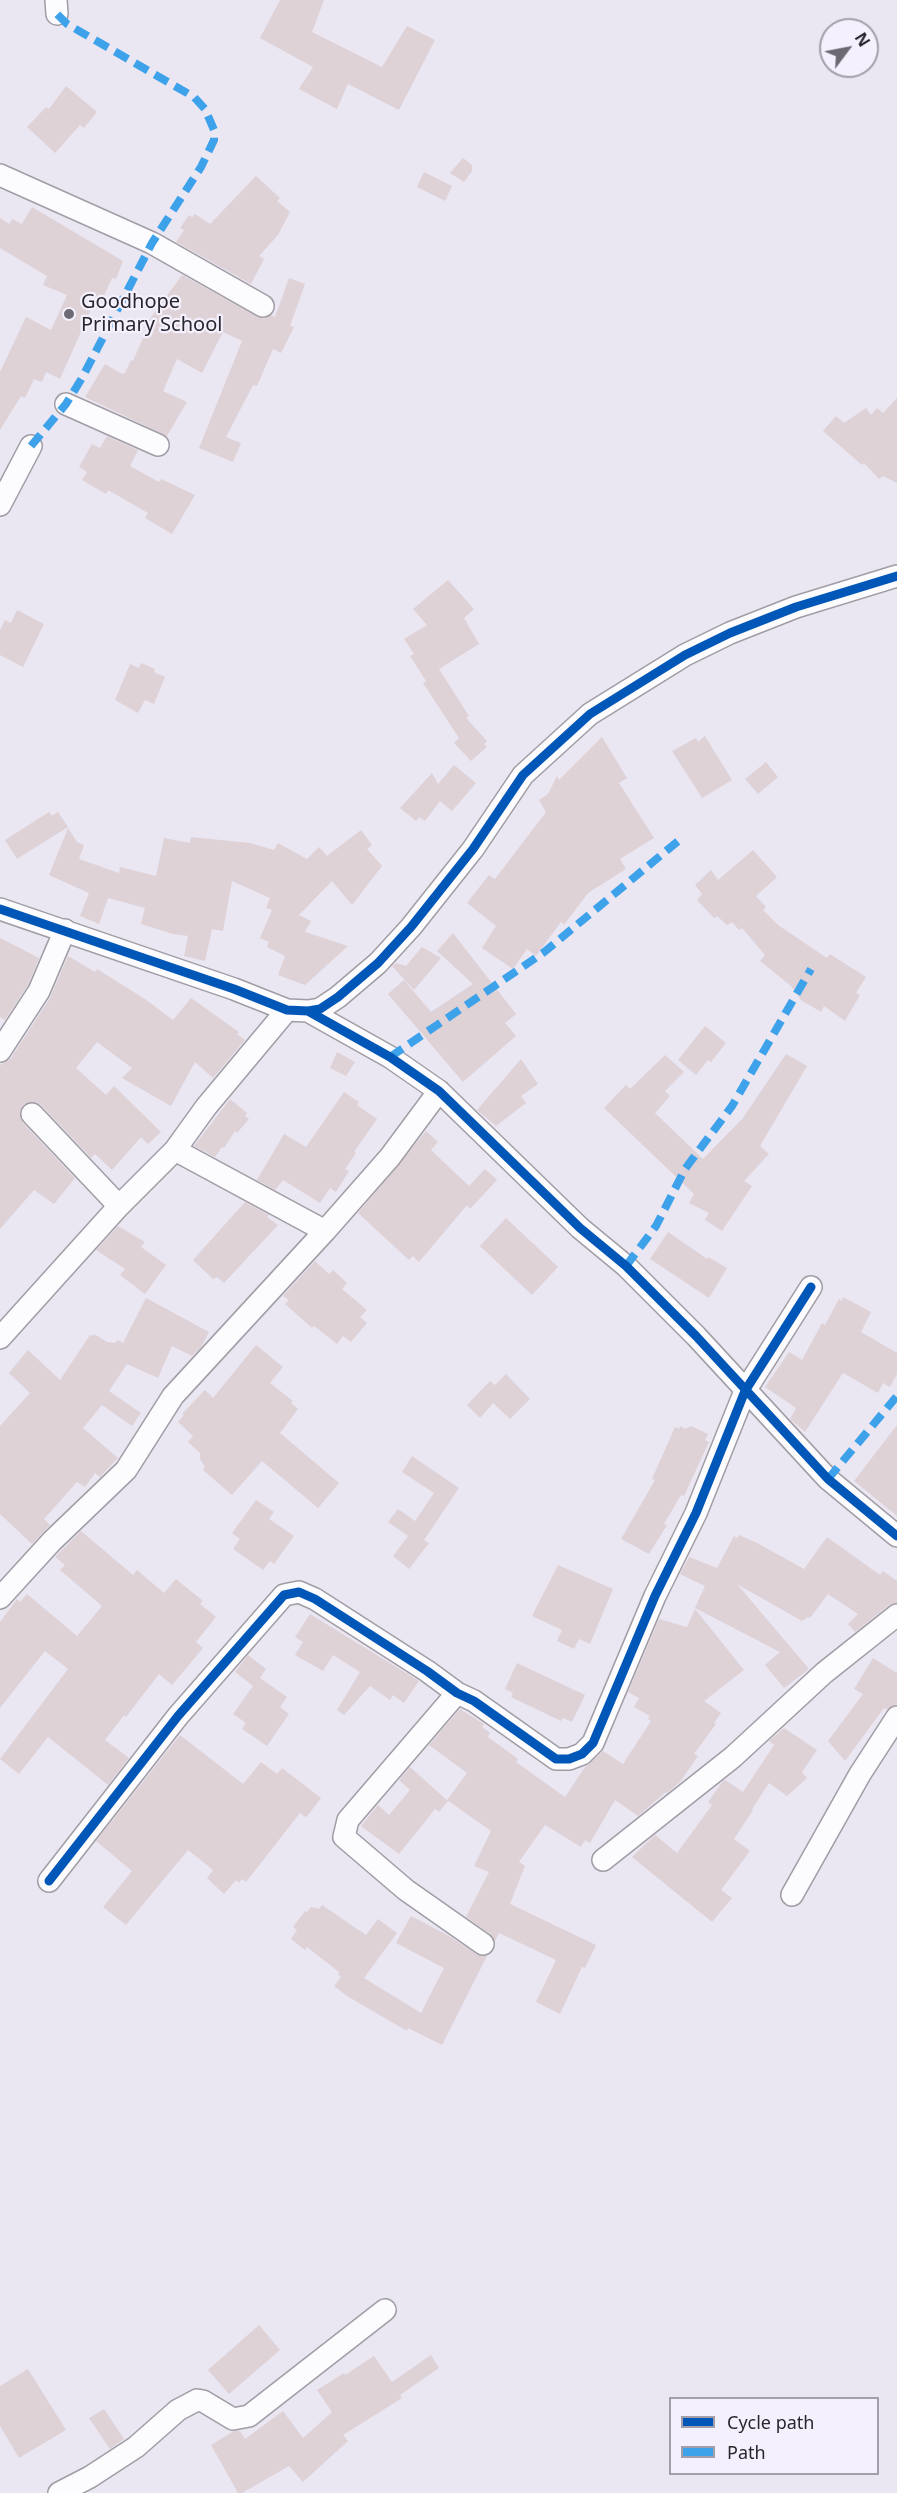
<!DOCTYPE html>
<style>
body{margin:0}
#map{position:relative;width:897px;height:2493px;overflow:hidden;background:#eae6f2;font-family:"Noto Sans",sans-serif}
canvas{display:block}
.legend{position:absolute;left:669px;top:2397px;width:210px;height:78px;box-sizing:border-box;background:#f4f0fd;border:2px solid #a39faa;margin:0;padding:8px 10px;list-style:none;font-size:18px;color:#29262e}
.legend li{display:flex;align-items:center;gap:12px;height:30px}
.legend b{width:30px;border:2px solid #a39faa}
.north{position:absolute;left:819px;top:18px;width:60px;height:60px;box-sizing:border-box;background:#f4f0fd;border:2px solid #a39faa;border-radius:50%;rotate:58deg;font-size:16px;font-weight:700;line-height:24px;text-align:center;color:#29262e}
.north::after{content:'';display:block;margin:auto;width:21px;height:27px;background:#6d6973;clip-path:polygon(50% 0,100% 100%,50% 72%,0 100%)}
</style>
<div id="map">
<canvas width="897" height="2493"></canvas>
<ul class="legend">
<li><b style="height:8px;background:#0057b8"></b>Cycle path</li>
<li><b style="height:8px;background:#3ea2eb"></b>Path</li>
</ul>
<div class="north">N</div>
</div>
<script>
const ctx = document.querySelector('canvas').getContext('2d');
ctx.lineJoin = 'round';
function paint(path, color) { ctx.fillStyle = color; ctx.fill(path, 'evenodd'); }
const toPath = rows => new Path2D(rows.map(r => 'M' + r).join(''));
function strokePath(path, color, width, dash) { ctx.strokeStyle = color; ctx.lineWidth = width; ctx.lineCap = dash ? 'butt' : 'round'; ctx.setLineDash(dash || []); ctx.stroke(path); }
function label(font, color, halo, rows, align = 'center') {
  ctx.font = font + ' "Noto Sans",sans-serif'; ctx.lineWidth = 4.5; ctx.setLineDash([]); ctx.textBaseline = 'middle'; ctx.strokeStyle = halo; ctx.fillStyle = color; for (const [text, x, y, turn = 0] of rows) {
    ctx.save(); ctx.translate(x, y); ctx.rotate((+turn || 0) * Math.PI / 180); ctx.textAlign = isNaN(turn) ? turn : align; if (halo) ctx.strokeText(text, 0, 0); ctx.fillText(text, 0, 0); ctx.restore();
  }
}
paint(toPath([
 [280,0,324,0,312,32,382,67,407,26,435,40,399,110,348,84,337,109,299,89,313,67,260,38],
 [66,86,97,112,84,128,80,125,55,153,27,127,46,107,49,109],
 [463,158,472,165,472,171,464,182,450,173],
 [424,172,452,186,445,201,417,187],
 [256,176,280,198,277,201,290,212,278,235,259,256,264,259,251,284,176,242,184,230,180,228,189,215,192,217,195,214,210,224],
 [32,207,123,261,116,279,112,278,98,309,92,307,60,379,46,372,42,382,34,379,25,398,21,396,0,430,0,372,26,317,51,330,67,295,43,285,47,276,0,248,0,218,9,224,12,219,22,224],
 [182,275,263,319,271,315,275,317,289,278,305,284,290,326,294,327,281,353,273,349,257,386,253,385,226,437,241,443,233,462,199,448,242,341,223,332,202,373,177,359,163,391,187,402,167,436,85,397,105,364,122,374,125,373,131,360,133,361,147,329,144,327],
 [897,398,897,483,883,476,879,479,864,463,862,465,823,431,836,416,844,423,866,408,871,415,877,408,883,413],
 [107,436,138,450,130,466,159,482,161,479,195,495,172,534,145,518,148,513,108,490,106,494,82,480,87,472,79,467,92,444,100,448],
 [448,580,474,609,464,618,479,644,439,669,469,716,466,718,487,741,484,744,487,747,471,761,454,743,459,738,423,683,426,681,410,656,414,654,404,639,427,625,413,609],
 [17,610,44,624,23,667,0,655,0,630,5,620,11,623],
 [141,663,155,669,154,672,165,677,154,704,145,700,138,713,115,700,130,664,139,668],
 [705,736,732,780,702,798,672,751,696,738,698,742],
 [602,737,627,778,619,783,654,838,620,859,626,869,588,893,564,925,561,922,536,956,527,949,513,969,482,948,496,926,467,903,489,875,495,879,546,812,539,800,548,794,557,776,559,780],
 [766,762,778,777,758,794,745,779],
 [454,765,476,783,452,811,440,801,425,821,419,817,416,821,400,808,432,773,438,784],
 [49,812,52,816,58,812,68,827,17,859,5,840],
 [68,828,77,842,84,845,79,859,119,873,120,867,156,876,164,838,190,843,191,837,250,843,274,850,278,843,307,859,319,847,327,856,361,830,372,845,367,849,382,866,352,905,332,881,299,915,311,921,305,932,348,946,305,985,278,975,285,956,267,947,269,942,260,938,272,910,266,908,270,898,232,881,223,931,212,929,205,961,184,956,188,936,173,934,141,924,145,908,108,898,99,924,80,916,89,893,49,875],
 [753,850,777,877,756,896,766,907,763,910,778,925,827,958,830,954,866,977,856,993,860,995,845,1021,824,1006,821,1012,801,1000,791,986,760,961,765,955,742,928,739,930,732,922,727,925,717,916,714,918,697,900,702,894,695,885,711,870,718,880],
 [453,933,516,1014,505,1023,516,1036,463,1082,388,994,404,980,431,1012,473,984,437,951],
 [0,938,39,958,28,985,5,1020,0,1017],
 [422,947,441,958,414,990,392,966,396,963,406,966],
 [68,956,95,972,97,969,145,999,173,1020,191,998,239,1032,237,1034,245,1040,213,1078,195,1062,171,1106,122,1078,132,1068,97,1042,76,1068,106,1095,114,1086,161,1132,148,1144,141,1137,112,1170,95,1154,91,1158,41,1105,35,1102,24,1104,20,1111,22,1122,75,1178,54,1204,34,1190,0,1229,0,1065,11,1058,50,998],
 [705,1026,726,1043,711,1062,708,1060,696,1075,678,1060],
 [337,1052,355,1062,346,1076,330,1068],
 [786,1054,807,1066,760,1146,769,1154,744,1181,752,1186,722,1231,705,1220,709,1213,689,1203,694,1194,604,1108,626,1085,630,1089,665,1055,684,1072,665,1091,670,1096,655,1113,703,1159,743,1118],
 [521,1059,538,1084,521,1096,526,1103,496,1126,477,1110],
 [344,1092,359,1102,357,1105,377,1119,354,1152,356,1153,345,1169,349,1171,336,1192,330,1188,320,1203,283,1180,275,1190,257,1180,284,1134,306,1147],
 [230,1099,247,1113,245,1116,249,1119,237,1133,235,1131,224,1148,222,1147,215,1157,194,1146],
 [426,1131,438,1142,431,1150,469,1186,485,1169,497,1180,470,1209,467,1205,419,1262,413,1256,409,1260,358,1213],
 [245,1202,269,1215,267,1217,278,1225,224,1283,217,1277,213,1279,193,1260],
 [506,1218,558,1267,532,1295,480,1246],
 [118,1226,145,1242,141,1247,166,1265,145,1294,120,1275,125,1269,96,1250],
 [668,1232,707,1259,708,1257,727,1268,709,1298,650,1259],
 [315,1261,329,1274,333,1270,347,1283,342,1289,367,1310,360,1317,367,1323,351,1342,343,1336,337,1344,314,1326,312,1328,285,1304,289,1300,283,1296],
 [843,1297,871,1312,861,1332,897,1353,897,1374,890,1387,883,1383,878,1393,843,1373,805,1432,790,1419,796,1408,765,1387,789,1352,802,1360,822,1323,825,1325,839,1299,842,1301],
 [146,1298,209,1332,201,1347,192,1356,172,1346,158,1378,127,1364,109,1391,141,1413,132,1426,102,1405,83,1428,118,1458,100,1477,95,1473,85,1487,77,1482,44,1519,50,1525,32,1544,0,1514,0,1426,30,1393,9,1373,28,1350,60,1380,90,1335,93,1336,94,1334,107,1342,115,1343,118,1340,123,1343],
 [256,1345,283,1367,270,1383,293,1401,291,1403,298,1409,280,1433,339,1483,318,1508,262,1461,232,1495,203,1470,205,1467,200,1459,200,1453,188,1442,193,1436,178,1422,184,1415,182,1414,205,1390,213,1398],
 [506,1374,530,1399,510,1419,493,1403,480,1418,467,1405,490,1381,495,1385],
 [897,1425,897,1516,854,1481],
 [680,1426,685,1429,691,1426,708,1434,705,1440,709,1442,684,1496,681,1495,664,1524,667,1525,649,1554,621,1539,655,1480,652,1479,675,1427,679,1429],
 [412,1456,459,1488,424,1540,429,1543,409,1569,393,1556,408,1536,388,1522,398,1509,415,1521,434,1493,402,1472],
 [256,1500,274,1512,269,1519,294,1536,274,1564,270,1561,263,1570,233,1549,240,1539,232,1533],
 [81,1531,133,1575,137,1570,164,1593,176,1579,203,1601,200,1604,216,1617,196,1642,203,1648,172,1685,159,1674,126,1717,124,1715,105,1740,129,1758,108,1785,48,1737,19,1774,0,1759,68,1669,45,1651,0,1708,0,1622,17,1599,20,1602,27,1594,77,1636,102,1606,60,1570,65,1565,55,1557],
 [739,1535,757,1543,804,1569,827,1537,880,1575,883,1571,897,1581,897,1603,889,1605,855,1632,848,1624,858,1614,828,1594,810,1618,808,1617,802,1621,737,1584,809,1669,784,1688,765,1665,780,1652,695,1608,705,1586,680,1574,689,1557,717,1568,734,1536,737,1538],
 [558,1565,613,1589,590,1644,579,1639,574,1649,557,1641,562,1630,532,1616],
 [695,1609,744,1670,704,1701,721,1713,714,1723,716,1724,694,1754,698,1756,680,1782,667,1793,666,1792,638,1816,615,1800,590,1843,585,1840,581,1847,545,1825,519,1862,525,1866,510,1904,596,1945,585,1968,582,1967,560,2014,536,2002,556,1960,499,1933,495,1941,490,1934,466,1917,489,1872,474,1866,491,1831,447,1800,467,1773,429,1745,460,1709,484,1724,482,1727,490,1733,488,1737,518,1759,516,1762,565,1797,585,1767,603,1751,623,1764,651,1721,648,1719,650,1716,634,1707,639,1698,628,1692,659,1619,687,1627],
 [310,1614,419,1681,404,1703,393,1695,390,1700,370,1686,344,1715,337,1710,360,1672,333,1655,323,1671,295,1655,303,1642,295,1637],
 [248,1655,266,1669,260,1678,287,1697,280,1707,289,1714,267,1746,242,1729,246,1723,233,1714,253,1686,235,1672],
 [873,1658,897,1673,897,1704,887,1709,884,1708,845,1761,828,1741,863,1694,854,1689],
 [517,1663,585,1695,572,1722,563,1718,561,1721,511,1697,513,1693,505,1689],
 [784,1728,817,1750,802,1772,807,1778,787,1796,769,1783,752,1809,753,1810,734,1839,750,1851,721,1890,732,1898,712,1922,632,1857,655,1835,677,1853,712,1805,708,1802,723,1781,725,1780,743,1792,774,1745,769,1741],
 [180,1735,243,1784,261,1762,277,1774,282,1768,321,1798,308,1815,305,1817,300,1813,246,1882,242,1879,239,1883,236,1880,224,1894,207,1878,213,1870,188,1850,126,1925,103,1907,132,1871,96,1841],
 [410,1767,448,1801,439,1812,435,1809,399,1854,361,1826,378,1805,389,1815,410,1790,399,1780],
 [322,1905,366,1935,378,1919,397,1933,364,1978,421,2013,444,1968,396,1943,411,1916,449,1936,476,1954,487,1956,442,2045,408,2028,407,2031,347,1996,334,1986,341,1977,338,1974,339,1972,307,1947,305,1950,291,1939,297,1930,293,1927,305,1911,307,1912,311,1907,319,1909],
 [259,2325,280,2350,229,2394,208,2370],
 [431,2355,439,2368,400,2395,402,2398,343,2435,348,2441,303,2482,289,2466,242,2493,238,2493,211,2445,234,2431,240,2431,245,2439,283,2411,303,2438,332,2412,317,2390,344,2373,345,2375,374,2356,392,2382],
 [28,2369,66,2430,19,2458,0,2426,0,2386],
 [104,2409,124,2439,110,2449,89,2418]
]), '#ded2d7');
const minor = toPath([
 [56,0,57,14],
 [0,175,152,243,263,306],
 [66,404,158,445],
 [0,505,31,446],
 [0,909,234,989,287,1010,308,1011,390,1057,439,1091,580,1228,626,1266,696,1336,828,1479,897,1536],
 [308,1011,320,1009,338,997,378,963,411,927,473,849,523,775,590,714,685,655,730,633,796,607,897,576],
 [0,1051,39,991,65,930],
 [32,1114,119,1206],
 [175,1150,325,1231],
 [0,1338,119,1206,175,1150,206,1107,287,1010],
 [0,1598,52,1541,126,1470,173,1396,325,1231,390,1157,439,1091],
 [457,1693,348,1820,344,1837,406,1890,483,1944],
 [603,1860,733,1757,824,1673,897,1615],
 [49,1881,178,1716,284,1595,299,1592,315,1599,427,1671,457,1693,474,1701,556,1759,569,1759,582,1754,593,1743,655,1596,696,1513,745,1391,811,1287],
 [792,1895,860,1774,897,1717],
 [59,2493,90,2477,136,2447,178,2410,197,2400,203,2401,233,2419,249,2416,385,2310]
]);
strokePath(minor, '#a09da6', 24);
strokePath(minor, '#fcfbfd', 21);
strokePath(toPath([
 [31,446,66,404,82,378,152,243,201,167,214,140,214,130,205,109,194,97,67,24,57,14],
 [390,1057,543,953,683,837],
 [626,1266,656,1226,685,1169,732,1106,811,969],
 [828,1479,897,1396]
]), '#3ea2eb', 8, [15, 8]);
strokePath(toPath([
 [0,909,234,989,287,1010,308,1011,390,1057,439,1091,580,1228,626,1266,696,1336,828,1479,897,1536],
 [308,1011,320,1009,338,997,378,963,411,927,473,849,523,775,590,714,685,655,730,633,796,607,897,576],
 [49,1881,178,1716,284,1595,299,1592,315,1599,427,1671,457,1693,474,1701,556,1759,569,1759,582,1754,593,1743,655,1596,696,1513,745,1391,811,1287]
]), '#0057b8', 9);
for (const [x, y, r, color] of [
 [69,314,6,"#6d6973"]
]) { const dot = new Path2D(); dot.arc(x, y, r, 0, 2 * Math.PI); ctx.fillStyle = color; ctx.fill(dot); strokePath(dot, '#f4f0fd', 2); }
label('20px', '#29262e', '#f4f0fd', [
 ["Goodhope",81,302],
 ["Primary School",81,325]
], 'left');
</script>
